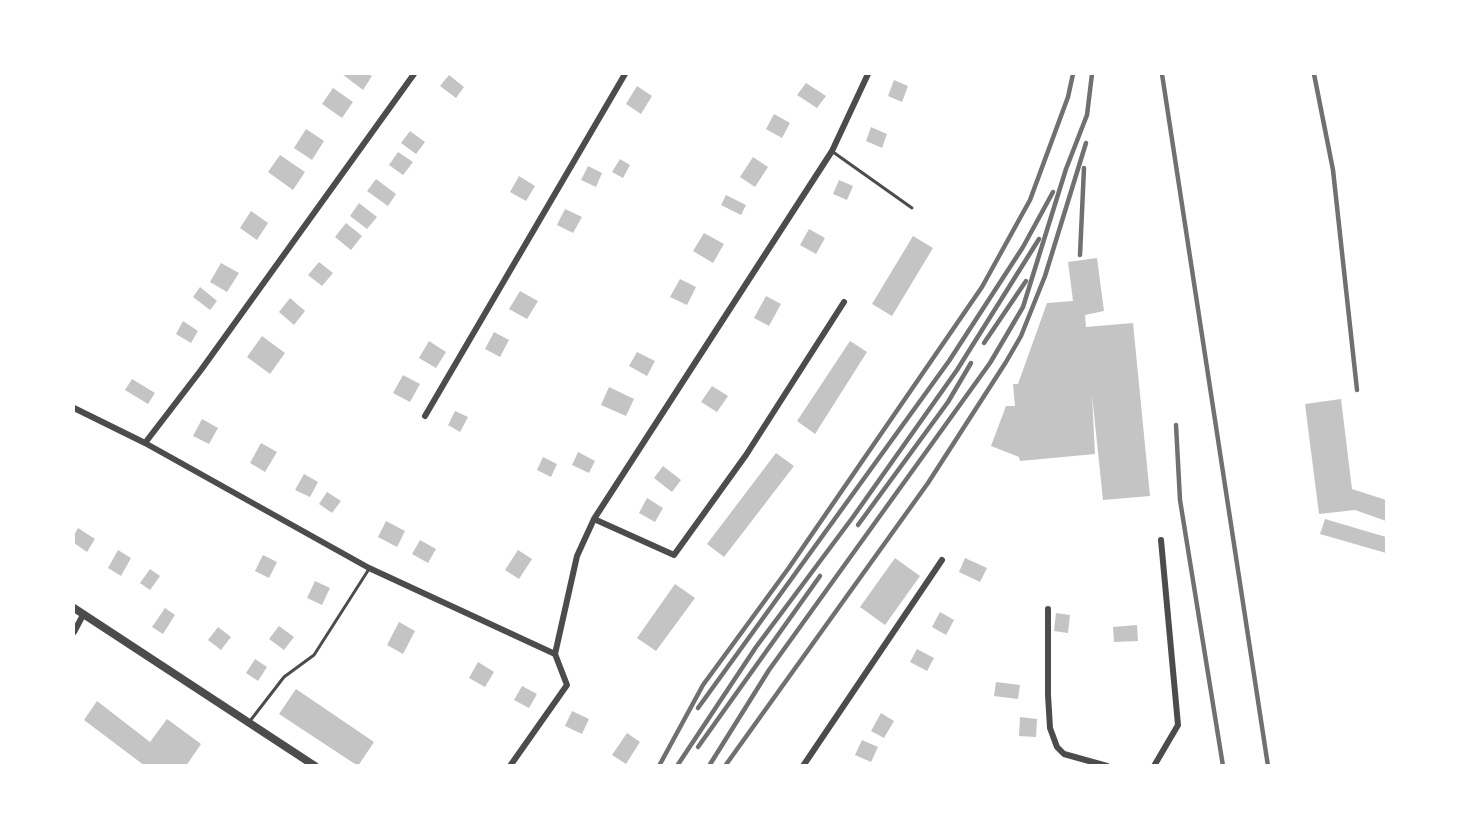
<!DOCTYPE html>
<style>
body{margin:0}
#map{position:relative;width:1460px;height:839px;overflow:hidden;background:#fff;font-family:Mulish,sans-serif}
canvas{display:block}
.frame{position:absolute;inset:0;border:75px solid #fff;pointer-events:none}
</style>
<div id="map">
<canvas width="1460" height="839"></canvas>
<div class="frame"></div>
</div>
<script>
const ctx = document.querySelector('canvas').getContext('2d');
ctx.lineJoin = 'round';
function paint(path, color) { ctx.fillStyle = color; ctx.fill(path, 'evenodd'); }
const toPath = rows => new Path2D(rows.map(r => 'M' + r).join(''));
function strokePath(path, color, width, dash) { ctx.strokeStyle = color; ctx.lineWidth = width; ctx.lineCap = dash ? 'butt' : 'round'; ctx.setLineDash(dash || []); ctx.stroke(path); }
paint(toPath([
 [342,74,368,74,372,76,363,90],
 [449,75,464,87,456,98,440,86],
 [894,80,908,86,902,102,888,96],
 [806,83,826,96,817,108,797,95],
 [637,86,652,96,641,114,626,104],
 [333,88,353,102,342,118,322,104],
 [774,114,790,123,782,138,766,129],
 [871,127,887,134,882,148,866,141],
 [306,129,324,141,312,160,294,148],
 [410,131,425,142,416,154,401,143],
 [398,152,413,162,403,175,389,165],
 [280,155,305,172,293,190,268,172],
 [753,157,768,167,755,187,740,177],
 [620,159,630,165,623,178,612,172],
 [588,166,602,173,596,187,581,180],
 [519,176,535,186,526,201,510,192],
 [376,179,396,194,388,206,367,191],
 [839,180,853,186,847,200,833,194],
 [726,195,746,205,741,215,721,205],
 [359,203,377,217,367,229,350,216],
 [565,209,582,217,573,233,557,225],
 [251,211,268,223,257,240,240,228],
 [346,223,362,236,351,250,335,237],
 [809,229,825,238,816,254,800,245],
 [704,233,724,244,713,263,693,251],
 [913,236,933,248,892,316,872,304],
 [1097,258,1104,311,1085,315,1086,327,1133,323,1150,496,1103,500,1092,395,1095,454,1020,461,1019,457,991,446,1006,406,1015,406,1013,384,1018,384,1047,303,1073,301,1068,262],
 [319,262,333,273,322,286,308,275],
 [221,263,239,273,227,292,210,282],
 [680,279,696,287,687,305,670,297],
 [200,287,217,301,210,310,193,297],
 [520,291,538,301,527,319,509,309],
 [766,296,781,304,769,326,754,318],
 [290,298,305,311,294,325,279,312],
 [183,321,198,331,191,343,176,334],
 [494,332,509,340,500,357,485,349],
 [262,336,285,353,270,374,247,357],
 [429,341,446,352,436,368,419,358],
 [850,341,867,352,815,434,797,421],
 [637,352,655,361,647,376,629,366],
 [403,375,420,384,410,402,393,393],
 [132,379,155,393,148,404,125,390],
 [712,386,728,396,717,412,701,402],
 [609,387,634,399,626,416,601,405],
 [1341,399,1352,489,1386,500,1386,521,1355,510,1319,514,1305,404],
 [455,411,468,417,460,432,448,425],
 [202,419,218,428,209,444,193,436],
 [261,443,277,452,265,472,250,463],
 [578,452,595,461,589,473,572,465],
 [776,453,794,466,724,557,707,544],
 [543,457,557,464,551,477,537,470],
 [663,466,681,480,672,492,654,478],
 [304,474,318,482,310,497,295,490],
 [327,492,341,501,332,513,319,504],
 [647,498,663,508,655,522,639,513],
 [1325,519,1386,537,1386,553,1320,534],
 [386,521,405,531,397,547,378,537],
 [78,528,95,539,87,552,74,543,74,535],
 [420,540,436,549,428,563,412,554],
 [118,550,131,558,121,576,108,568],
 [518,550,532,559,519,579,505,570],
 [263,555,277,562,269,578,255,571],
 [895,558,920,576,885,625,860,607],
 [965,558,987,568,980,582,959,572],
 [150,569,160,576,150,590,140,583],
 [315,581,330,588,322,605,307,598],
 [675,584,695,598,656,651,637,638],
 [165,608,175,615,163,634,152,627],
 [940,612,954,620,946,635,932,627],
 [1056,613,1070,615,1068,633,1054,631],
 [399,622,415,631,403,654,387,645],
 [1137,625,1138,641,1114,642,1113,627],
 [279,626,294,637,284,650,269,639],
 [218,627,231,637,221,650,208,640],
 [917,649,934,658,927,671,910,662],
 [255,659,267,667,258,681,246,673],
 [478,662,494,672,485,687,469,678],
 [996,682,1020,685,1018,699,994,696],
 [522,686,537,694,529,708,514,700],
 [296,689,374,742,358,766,279,714],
 [97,701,150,742,167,719,201,744,186,766,145,766,84,720],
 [572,711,589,719,582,734,565,726],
 [881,713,894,721,884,738,871,731],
 [1020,717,1037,719,1036,737,1019,736],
 [627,733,640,742,626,764,612,755],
 [862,740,878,747,871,762,855,755]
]), '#c4c4c4');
strokePath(toPath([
 [833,152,912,208],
 [250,721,284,677,314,655,369,569]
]), '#4c4c4c', 3);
strokePath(toPath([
 [74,408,145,443,369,568,555,654],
 [425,416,625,74],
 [145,443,201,370,414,74],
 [594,519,674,555,746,455,844,302],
 [1048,609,1048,695,1050,728,1057,747,1064,754,1107,766],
 [74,632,83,615],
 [510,766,567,685,555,654,577,556,594,519,832,151,868,74],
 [803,766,942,560],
 [1154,766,1178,725,1161,540]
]), '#4c4c4c', 6);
strokePath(toPath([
 [74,608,315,766]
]), '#4c4c4c', 8);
strokePath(toPath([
 [1162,74,1268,766],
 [1314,74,1333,170,1357,390],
 [1080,255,1084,168],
 [984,343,1026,281],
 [1176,425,1180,500,1223,766],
 [858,525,948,402,971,363],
 [698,708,949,361,1023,247,1053,192],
 [698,747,820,576],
 [659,766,703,685,788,569,982,287,1030,200,1068,97,1073,74],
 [677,766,756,647,853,517,957,370,1039,239],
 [709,766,769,670,990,363,1023,307,1066,169,1087,115,1092,74],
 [725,766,928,483,1006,362,1021,336,1045,276,1086,143]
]), '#707070', 4.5);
</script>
